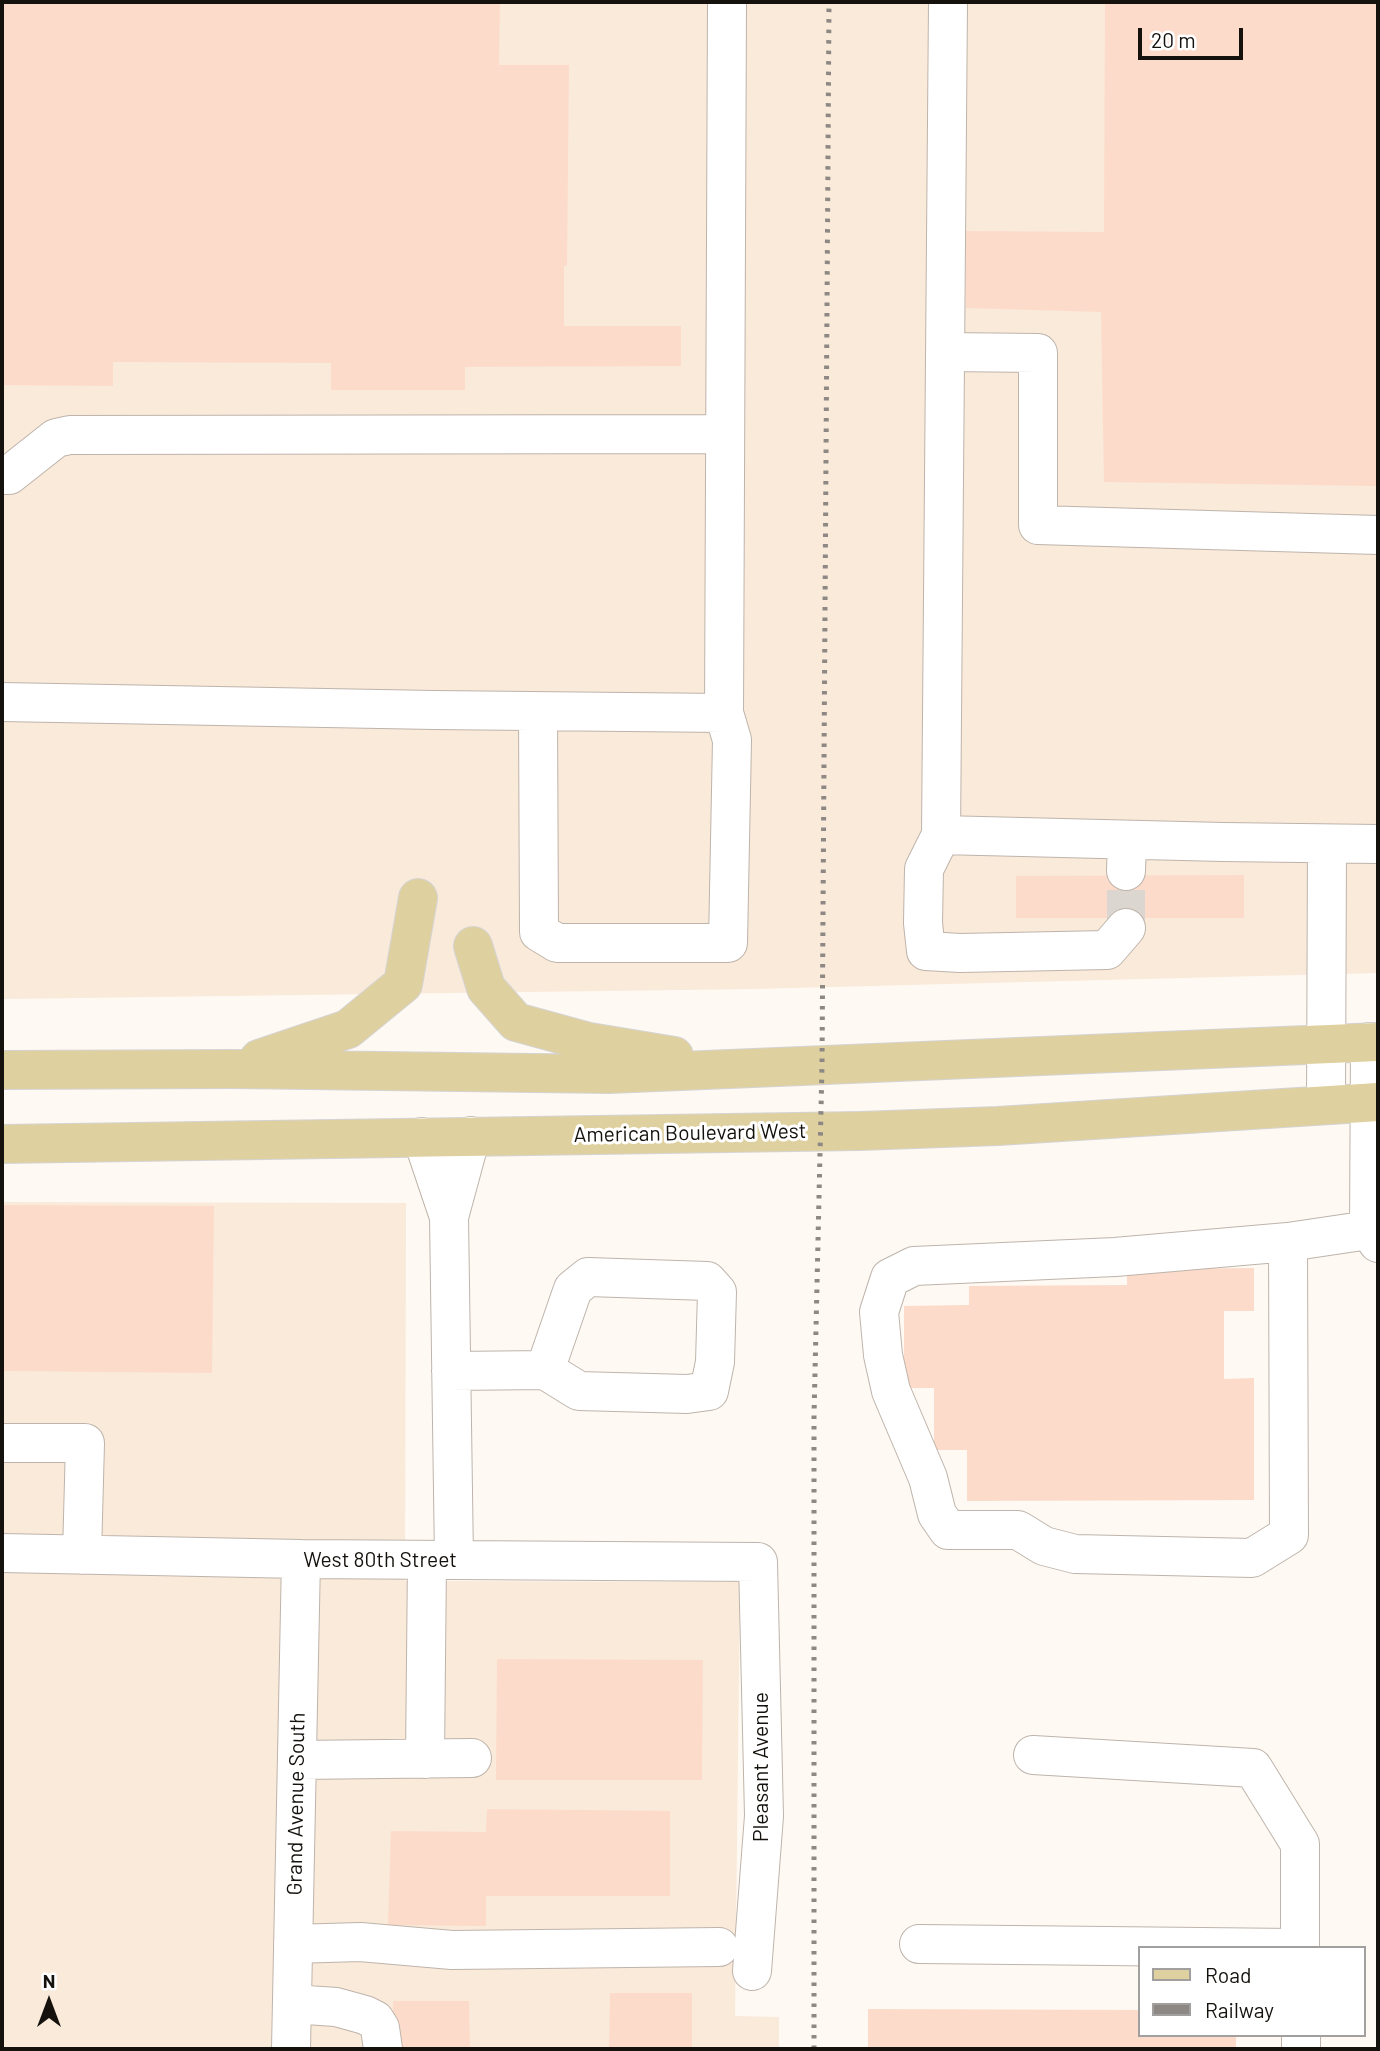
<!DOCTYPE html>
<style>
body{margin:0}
#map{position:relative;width:1380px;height:2051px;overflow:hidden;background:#fff9f3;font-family:Barlow,sans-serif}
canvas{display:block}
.frame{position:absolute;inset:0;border:4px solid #15120e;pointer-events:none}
.legend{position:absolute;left:1138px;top:1946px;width:228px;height:91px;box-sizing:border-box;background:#fff;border:2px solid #a1a09f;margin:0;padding:9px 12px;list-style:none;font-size:21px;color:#15120e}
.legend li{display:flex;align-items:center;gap:14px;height:35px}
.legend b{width:35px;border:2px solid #a1a09f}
.north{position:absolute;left:14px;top:1967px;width:70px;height:70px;-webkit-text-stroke:5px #fff;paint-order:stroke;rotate:0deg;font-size:19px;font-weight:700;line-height:28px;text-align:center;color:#15120e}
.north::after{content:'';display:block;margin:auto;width:24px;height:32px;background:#15120e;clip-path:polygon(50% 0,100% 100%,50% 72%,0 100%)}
.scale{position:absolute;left:1138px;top:28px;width:105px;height:32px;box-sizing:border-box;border:4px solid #15120e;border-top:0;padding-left:9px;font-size:21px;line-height:24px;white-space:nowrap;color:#15120e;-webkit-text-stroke:5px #fff;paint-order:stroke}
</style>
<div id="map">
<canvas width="1380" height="2051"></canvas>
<div class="frame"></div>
<ul class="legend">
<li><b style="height:9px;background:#dfd0a0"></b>Road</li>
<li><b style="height:9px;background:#8d8883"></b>Railway</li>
</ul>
<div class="north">N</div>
<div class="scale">20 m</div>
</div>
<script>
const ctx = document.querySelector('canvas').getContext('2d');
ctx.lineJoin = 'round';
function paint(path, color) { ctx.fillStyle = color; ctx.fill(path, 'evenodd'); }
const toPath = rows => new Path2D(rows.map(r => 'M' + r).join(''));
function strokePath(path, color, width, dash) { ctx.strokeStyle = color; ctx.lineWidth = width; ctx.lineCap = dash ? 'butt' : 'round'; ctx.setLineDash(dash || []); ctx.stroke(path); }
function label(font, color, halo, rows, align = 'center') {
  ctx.font = font + ' Barlow,sans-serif'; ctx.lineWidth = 6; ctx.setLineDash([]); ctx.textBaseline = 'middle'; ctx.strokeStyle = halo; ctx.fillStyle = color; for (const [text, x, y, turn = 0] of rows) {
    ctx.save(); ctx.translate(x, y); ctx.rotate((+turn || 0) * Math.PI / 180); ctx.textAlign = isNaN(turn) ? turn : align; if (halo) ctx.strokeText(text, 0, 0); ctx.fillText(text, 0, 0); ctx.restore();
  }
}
paint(toPath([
 [2,2,1378,2,1378,973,754,989,2,999],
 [2,1202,406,1203,405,1581,740,1582,735,2016,779,2017,779,2049,2,2049]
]), '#faeada');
paint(toPath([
 [2,2,500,2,499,65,569,65,567,266,564,266,564,326,681,326,681,366,465,367,465,390,331,390,331,363,113,362,113,386,2,385],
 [1105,2,1378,2,1378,486,1104,482,1101,312,966,308,966,231,1104,232],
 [1244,875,1244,918,1016,918,1016,876],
 [2,1205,214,1206,212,1373,2,1371],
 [1254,1268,1254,1311,1224,1311,1224,1379,1254,1378,1254,1500,967,1501,967,1450,934,1450,934,1388,904,1388,904,1306,969,1305,969,1286,1127,1285,1127,1269],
 [497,1659,703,1660,702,1780,496,1780],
 [487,1809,670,1811,670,1896,486,1896,486,1926,388,1925,391,1831,486,1832],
 [610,1993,692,1993,692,2049,609,2049],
 [393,2001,469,2001,470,2049,393,2049],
 [868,2009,1140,2010,1140,2035,1236,2035,1236,2049,868,2049]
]), '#fcdbca');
strokePath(toPath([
 [1126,928,1126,871]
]), '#dcd6d1', 38, [38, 19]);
const minor = toPath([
 [948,2,941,835,1223,842,1378,844],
 [945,352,1038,353,1038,525,1378,535],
 [2,475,9,475,56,438,70,435,725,434],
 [2,702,434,710,724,713,727,2],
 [538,712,539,932,557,943,728,943,732,740,724,713],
 [941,835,924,869,923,923,926,951,960,953,1107,950,1126,928],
 [1126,871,1127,840],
 [1370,1042,1369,1230,1378,1243],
 [1326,1105,1327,844],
 [422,1137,449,1217],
 [1288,1242,1115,1257,914,1266,890,1278,879,1312,883,1355,891,1391,928,1478,937,1514,948,1530,1018,1530,1044,1546,1075,1554,1252,1558,1289,1535,1288,1242,1369,1230],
 [451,1371,545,1370,579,1391,687,1394,709,1391,715,1362,717,1292,707,1281,588,1277,573,1289,545,1370],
 [2,1443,85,1443,82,1555],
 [2,1553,301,1559,758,1562,764,1816,752,1971],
 [454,1560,449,1217,471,1136],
 [1033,1755,1253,1768,1300,1844,1300,1948],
 [425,1759,427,1560],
 [297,1760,472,1758],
 [293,1944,360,1942,452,1950,719,1947],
 [919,1944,1295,1948],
 [292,2004,336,2007,365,2015,375,2020,380,2028,383,2049],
 [1301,2035,1301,2049],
 [291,2049,301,1559]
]);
const major = toPath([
 [473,946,486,988,516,1022,589,1042,674,1056],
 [259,1059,348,1029,403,984,418,898],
 [2,1070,231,1069,609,1074,1378,1042],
 [2,1144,860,1131,998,1126,1378,1102]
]);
strokePath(minor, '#beb4ab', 40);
strokePath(major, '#d5d4d4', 40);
strokePath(minor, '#fff', 38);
strokePath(major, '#dfd0a0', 38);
strokePath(toPath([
 [814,2049,814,1416,822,1066,829,2]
]), '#8d8883', 5, [3.5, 7]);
label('21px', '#15120e', '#fff', [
 ["American Boulevard West",690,1133,-1],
 ["West 80th Street",380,1560],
 ["Pleasant Avenue",761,1767,-90],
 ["Grand Avenue South",296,1804,-89]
]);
</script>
